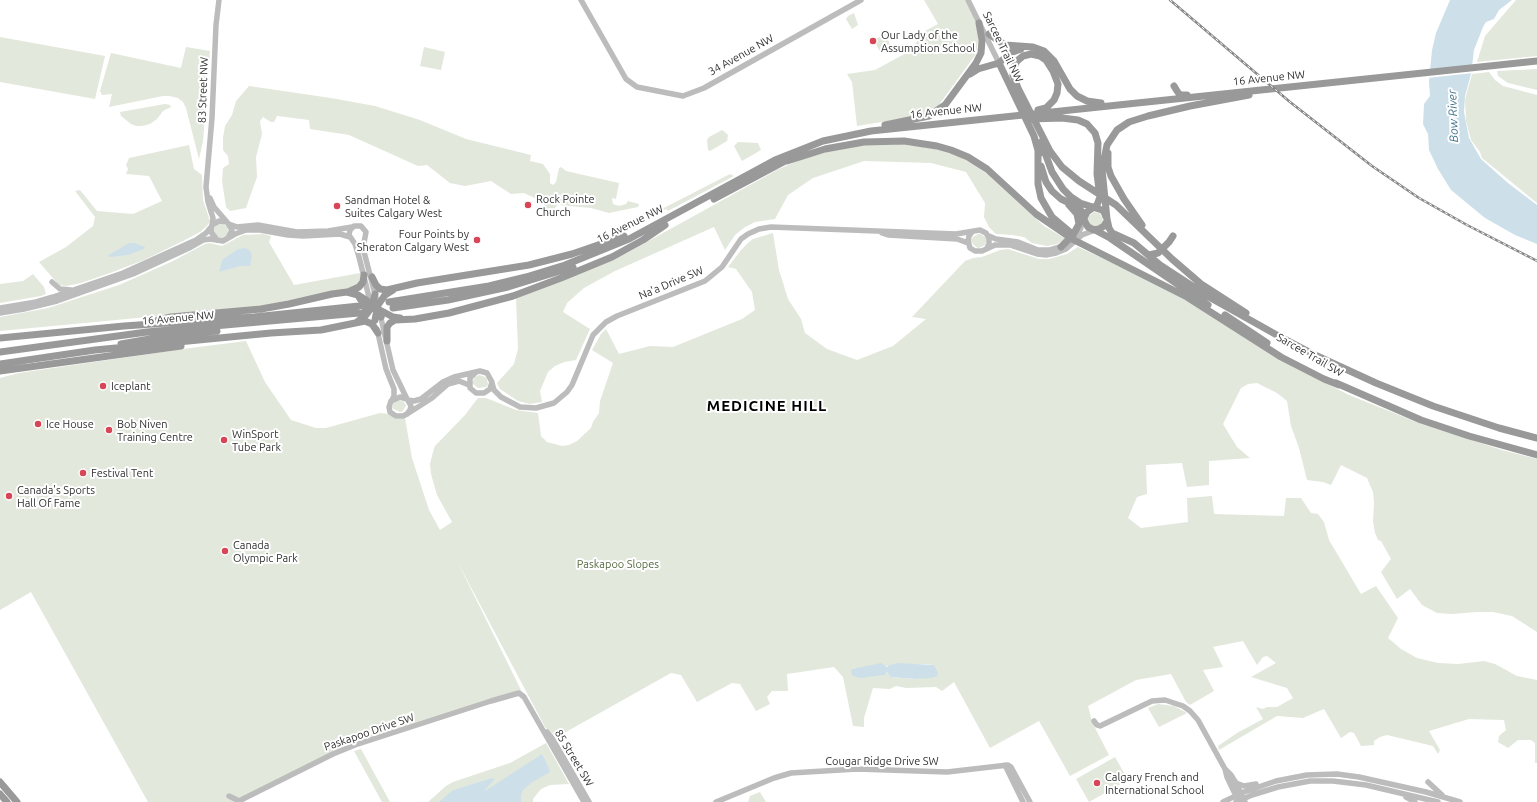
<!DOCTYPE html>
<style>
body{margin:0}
canvas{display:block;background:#fff}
</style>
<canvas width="1537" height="802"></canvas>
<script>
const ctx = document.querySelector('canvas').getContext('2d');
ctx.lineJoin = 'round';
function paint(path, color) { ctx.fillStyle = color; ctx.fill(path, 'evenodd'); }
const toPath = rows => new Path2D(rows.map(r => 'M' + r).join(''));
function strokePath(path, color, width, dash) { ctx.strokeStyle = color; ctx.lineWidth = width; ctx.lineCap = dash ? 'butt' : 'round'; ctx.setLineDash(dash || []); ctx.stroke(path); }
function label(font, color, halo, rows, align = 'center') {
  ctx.font = font + ' Ubuntu,sans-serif'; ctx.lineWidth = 4; ctx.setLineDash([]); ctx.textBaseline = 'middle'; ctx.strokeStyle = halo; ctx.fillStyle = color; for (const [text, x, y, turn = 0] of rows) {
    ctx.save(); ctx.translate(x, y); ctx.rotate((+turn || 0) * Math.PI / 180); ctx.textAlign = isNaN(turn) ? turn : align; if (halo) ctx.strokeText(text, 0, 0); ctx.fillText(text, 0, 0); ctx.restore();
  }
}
paint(toPath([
 [924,0,965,0,976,20,979,34,976,54,936,109,918,116,857,126,852,82,847,74,875,70,910,51,925,31,938,24],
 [1516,0,1537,0,1537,56,1477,62,1485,36],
 [854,13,858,25,852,29,846,19,848,16],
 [885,34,891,46,880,52,874,40],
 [0,37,105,56,95,99,0,82],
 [186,47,210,51,203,141,199,159,186,108,183,102,178,98,169,96,163,96,109,107,112,94,102,95,100,91,111,53,181,68],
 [424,47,445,52,441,70,420,66],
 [1537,69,1537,90,1508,83,1498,76,1497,71],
 [1489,72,1495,80,1503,86,1537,95,1537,203,1482,158,1480,152,1471,140,1466,121,1465,100,1467,92,1472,74],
 [249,86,331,98,375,106,420,120,466,139,531,155,530,161,543,164,550,174,550,183,553,185,556,182,559,168,561,167,566,171,619,183,616,199,612,198,613,204,619,206,626,204,628,201,639,204,638,207,609,213,591,208,558,205,550,212,541,201,524,193,511,194,491,181,465,186,450,183,427,165,418,166,349,135,310,129,309,120,277,116,274,122,271,122,263,117,260,121,262,134,256,157,257,177,246,208,230,211,226,207,222,181,223,168,229,164,228,156,223,150,223,138,225,126,232,115,236,101],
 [165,104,170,105,171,107,163,111,157,119,150,124,142,126,136,126,131,124,121,116,120,112],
 [722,130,725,132,728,135,727,141,710,151,708,150,707,140,709,137],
 [738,142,758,143,761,150,742,161,734,146],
 [896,144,923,147,942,150,958,156,974,164,987,174,1044,226,1066,239,1057,244,1047,246,1032,243,1024,237,1012,235,996,234,989,227,984,217,985,203,966,172,931,163,864,161,813,178,788,195,775,219,755,222,745,227,735,235,725,250,714,227,615,271,584,288,567,303,563,312,590,329,576,360,564,362,555,366,548,372,540,391,542,402,530,404,518,401,500,389,497,383,514,364,518,349,516,297,625,254,779,169,804,158,834,150,865,145],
 [189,145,194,169,202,175,203,200,210,221,207,226,200,232,183,241,144,260,110,273,81,283,66,286,59,285,39,262,66,247,93,226,95,217,75,191,80,190,97,211,133,214,162,201,149,176,126,174,128,169,126,165,129,158],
 [730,174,734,176,668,211,667,209,661,211,660,210],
 [1094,212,1099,213,1102,217,1103,222,1099,226,1093,227,1088,223,1087,217],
 '214 231a7 7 0 1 1 14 0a7 7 0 1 1-14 0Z',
 [773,233,779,270,788,299,801,319,805,333,827,349,857,360,893,346,926,319,912,317,965,261,973,258,982,257,1000,250,1008,249,1039,259,1049,259,1067,254,1078,247,1158,284,1188,301,1273,356,1349,395,1419,423,1502,450,1537,459,1537,632,1512,616,1493,612,1477,612,1452,614,1437,613,1422,605,1410,589,1397,599,1381,572,1391,559,1381,541,1378,540,1375,533,1373,521,1374,503,1373,492,1367,478,1341,465,1331,485,1323,482,1307,480,1299,448,1291,426,1287,401,1277,393,1257,383,1248,384,1241,388,1223,424,1237,447,1250,458,1209,461,1209,485,1187,487,1182,463,1146,465,1147,494,1137,497,1128,518,1141,528,1188,522,1187,498,1212,496,1214,514,1284,516,1286,498,1301,498,1311,513,1318,514,1324,522,1329,540,1361,594,1376,586,1398,618,1388,638,1401,649,1417,658,1438,663,1458,664,1484,661,1495,664,1517,676,1537,680,1537,763,1535,763,1535,743,1531,740,1518,740,1508,748,1498,742,1499,736,1506,730,1504,720,1469,719,1429,731,1440,750,1438,754,1433,746,1387,735,1380,737,1374,741,1374,745,1361,746,1354,733,1350,732,1341,738,1324,709,1303,718,1277,716,1219,750,1218,746,1237,733,1263,719,1256,707,1263,709,1267,707,1277,707,1293,698,1287,688,1251,677,1276,663,1267,656,1263,657,1257,665,1243,641,1213,647,1223,667,1203,670,1214,691,1190,705,1186,702,1171,674,1136,680,1088,706,1092,722,1109,755,1070,776,1039,721,990,748,954,682,942,691,936,687,906,688,896,686,890,689,873,688,864,718,864,727,853,726,843,677,834,667,787,674,788,691,772,691,767,697,770,704,756,711,740,684,732,683,697,702,681,675,671,673,557,737,545,727,457,561,521,690,355,745,237,802,148,802,31,592,0,610,0,378,19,373,183,349,246,341,265,382,291,420,316,428,326,428,380,413,389,414,397,419,405,418,412,458,429,510,440,530,452,522,437,495,431,474,430,464,433,452,435,446,465,415,478,398,486,398,516,410,538,413,541,436,547,442,562,446,569,445,577,441,591,428,593,422,599,413,600,401,613,363,592,350,601,334,606,329,619,354,650,346,673,347,742,319,755,310,752,292,736,269,728,267,741,250,748,243,753,239],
 [924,664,934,665,922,678,915,679,890,677,887,672,885,675,867,676,852,669,866,667],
 [263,234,271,236,269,242,294,285,360,273,361,280,357,288,264,306,0,331,0,317,48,308,119,285,171,262,205,244,210,243,222,246,243,235],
 [978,234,981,234,987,239,985,245,979,248,976,247,970,241,973,237],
 [33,274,44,287,46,294,41,296,0,303,0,284,23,281],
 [479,375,485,377,487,379,488,385,486,387,478,388,472,383,475,377],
 [398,400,403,401,406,405,403,411,400,412,392,408,393,403],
 [1158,704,1174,706,1187,713,1159,727,1148,708],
 [546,743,569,784,550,785,541,789,533,799,533,802,428,802,446,786,453,782,510,763],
 [361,749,390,802,382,802,354,751],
 [1115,757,1128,780,1089,802,1076,779],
 [760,792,766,802,748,802,750,796]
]), '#e2e8dc');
paint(toPath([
 [1450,0,1512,0,1499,10,1494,19,1486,22,1483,27,1474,50,1471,74,1465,96,1464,112,1469,138,1481,159,1508,183,1537,205,1537,244,1515,235,1485,218,1451,190,1438,169,1429,150,1428,134,1423,124,1424,104,1430,96,1429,82,1432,50,1436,33],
 [129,243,135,243,142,246,145,247,144,249,128,255,111,257,107,256],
 [246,248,251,252,252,257,250,266,240,266,219,272,222,260,238,249],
 [881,663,887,667,889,665,898,663,934,665,938,673,937,676,931,678,915,679,890,677,887,672,885,675,861,678,856,677,852,675,851,671,852,669],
 [542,754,549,768,550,772,531,783,523,790,521,796,521,802,439,802,452,791,460,788,492,778,495,779,485,790,485,791]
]), '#cde0e9');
paint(toPath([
 [1475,65,1473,73,1427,78,1428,70]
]), '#fff');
strokePath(toPath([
 [581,0,626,79,637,87,683,96,704,88,861,0],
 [968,0,999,63],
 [210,198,214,207,227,222],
 [229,224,237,227,258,225,297,232,328,231,352,227],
 [212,225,219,221,227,222,232,230,228,238],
 [972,232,969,236,968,241,970,248,975,251,982,251,995,245,1010,245,1037,254,1046,255,1056,253,1066,249,1082,235,1095,230],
 [882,233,888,235,957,239,968,243],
 [989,236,996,239,1018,242,1038,250,1050,250,1063,246],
 [1074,239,1080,230,1084,220],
 [217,240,211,232,213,218,208,202,206,187,212,118,216,25,219,0],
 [52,282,60,289,71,290],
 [371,305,359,257,355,244,349,235,350,230,354,226,361,226,366,232,363,248,376,298],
 [0,308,36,302,53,297,123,273,196,240,206,233,212,226],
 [0,313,24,309,57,301,133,274,189,248,203,240,210,239,223,241,235,234,246,230,260,230,288,235,303,236,340,234,350,237],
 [380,314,393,370,407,399],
 [377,329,386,369,394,389,394,396,392,400],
 [492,383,494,390,501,397,520,407,536,408,554,403,567,392,572,385,593,335,606,322,617,316,705,281,722,267,741,239,748,234,759,229,771,227,956,234,980,230,986,233,989,238,989,244,987,248],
 [408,400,414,401,421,399,443,382,454,377,480,371,487,373,492,382,490,389,484,393,476,393,470,388,470,378,476,372],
 [407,414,410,410,411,406,407,399,400,397,391,401,389,407,390,412,396,416,403,416,407,414,418,407,432,398,448,384,459,381,469,385],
 [1094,721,1097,725,1100,726,1152,701,1165,700,1183,706,1190,711,1198,720,1225,769,1231,775,1236,783,1245,802],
 [547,732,552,738,589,802],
 [1005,765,1023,802],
 [1225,769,1227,777,1237,798],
 [1428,782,1442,795],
 [1236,783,1244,786,1256,784],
 [229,796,239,801,333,754,355,745,491,701,519,693,524,697,584,802],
 [1406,797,1415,802],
 [716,802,774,778,791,773,857,769,947,772,1008,765,1011,767,1030,802],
 [1223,802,1244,792,1276,781,1307,775,1337,774,1359,777,1426,792,1460,802],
 [1236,802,1252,795,1278,787,1310,781,1333,781,1366,785,1438,802]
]), '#bcbcbc', 5.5);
strokePath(toPath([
 [989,34,1005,45,1033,47,1044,51,1054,61,1070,89,1077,96,1087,101,1101,103],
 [999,63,1034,136,1039,154],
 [970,74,978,69,999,63,1010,53,1021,49],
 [1174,86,1177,91,1180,95,1187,95],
 [1249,95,1190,106,1148,116,1129,122,1117,130,1107,145,1102,169,1107,219,1109,228,1112,233,1134,243,1160,265,1209,297,1275,334,1315,355,1376,383,1433,406,1499,428,1537,438],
 [1038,110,1046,108,1054,100,1057,93,1058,84,1053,71,1046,60,1040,56,1031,54,1023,56,1017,61,1014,67,1013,75,1018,88,1050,151,1062,167,1079,181,1116,205,1172,259,1201,284,1246,313],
 [1031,119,1062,118,1078,120,1087,124,1095,133,1098,143,1097,174,1100,197,1097,205,1087,212,1084,218],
 [885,125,929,116,945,105,976,63,981,53,982,40,979,23],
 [1041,142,1052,172,1063,189,1071,197,1080,203,1102,210,1104,212,1106,217],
 [1038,150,1038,184,1041,198,1052,217,1071,233],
 [1108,153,1108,167,1111,176,1124,199,1142,225],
 [787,161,825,149,864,142,904,141,937,146,951,150,968,157,987,169,1036,214,1074,240,1187,297,1281,357,1324,379,1339,385],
 [1041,166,1046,182,1052,191,1061,199,1078,207,1082,212,1085,222,1088,227,1094,230,1099,229,1104,226,1107,221],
 [714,199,791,158],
 [1095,230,1110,238,1208,305],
 [1061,247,1073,235,1079,224,1077,214,1069,205],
 [1149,255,1158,253,1169,242,1173,236],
 [372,277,376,285,380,289,387,290,417,283,529,265,572,254,624,236],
 [348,292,359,287,363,282,364,275],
 [359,297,365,306,365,311,363,318],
 [389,302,489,286,526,277,565,265,629,239,775,160,823,141,871,131,1537,61],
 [376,308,393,317,400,318],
 [393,308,448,300,508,287,573,267],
 [1225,315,1267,343],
 [158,320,171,317,261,309,289,304,332,294,347,292,358,295,366,300,376,310,381,317],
 [375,320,378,305,385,295,393,290],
 [357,322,366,315,372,307,375,294],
 [0,338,124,326,254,317,359,306],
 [387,341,387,327,390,323,395,320,415,319,449,313,513,296,561,278,612,257,643,240,665,225],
 [121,344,161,337,217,331],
 [0,352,147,332,359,313],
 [0,364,95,350,271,333,321,330,365,321,372,324,378,333],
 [0,371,181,346],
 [1336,383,1421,420,1469,436,1537,455],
 [0,782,17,802],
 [0,794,7,802]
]), '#999', 7);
const rail = toPath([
 [1170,0,1290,102,1372,166,1419,198,1467,225,1537,261]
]);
strokePath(rail, '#878787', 2.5);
strokePath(rail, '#fff', 1, [3]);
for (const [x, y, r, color] of [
 [873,41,4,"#d84556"],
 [528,205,4,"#d84556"],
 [337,206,4,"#d84556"],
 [477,240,4,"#d84556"],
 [103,386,4,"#d84556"],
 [38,424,4,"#d84556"],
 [109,430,4,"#d84556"],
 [224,440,4,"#d84556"],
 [83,473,4,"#d84556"],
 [9,496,4,"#d84556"],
 [225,551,4,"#d84556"],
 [1097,783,4,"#d84556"]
]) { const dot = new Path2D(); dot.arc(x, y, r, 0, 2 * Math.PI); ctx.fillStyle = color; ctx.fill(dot); strokePath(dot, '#fff', 1.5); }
label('11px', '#323232', '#fff', [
 ["Our Lady of the",881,35],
 ["Assumption School",881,48],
 ["Rock Pointe",536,199],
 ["Church",536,212],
 ["Sandman Hotel &",345,200],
 ["Suites Calgary West",345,213],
 ["Four Points by",469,234,"right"],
 ["Sheraton Calgary West",469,247,"right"],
 ["Iceplant",111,386],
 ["Ice House",46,424],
 ["Bob Niven",117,424],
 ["Training Centre",117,437],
 ["WinSport",232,434],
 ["Tube Park",232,447],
 ["Festival Tent",91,473],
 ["Canada's Sports",17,490],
 ["Hall Of Fame",17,503],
 ["Canada",233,545],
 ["Olympic Park",233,558],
 ["Calgary French and",1105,777],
 ["International School",1105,790]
], 'left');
label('11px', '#323232', '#fff', [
 ["Sarcee Trail NW",1003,47,64],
 ["34 Avenue NW",741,55,-29],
 ["16 Avenue NW",1269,78,-6],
 ["83 Street NW",203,90,-88],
 ["16 Avenue NW",946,111,-6],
 ["16 Avenue NW",630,224,-26],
 ["Na'a Drive SW",671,283,-23],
 ["16 Avenue NW",178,318,-5],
 ["Sarcee Trail SW",1310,355,30],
 ["Paskapoo Drive SW",369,732,-19],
 ["85 Street SW",574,758,59],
 ["Cougar Ridge Drive SW",882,761]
]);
label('11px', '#576b42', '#fff', [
 ["Paskapoo Slopes",618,564]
]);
label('italic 12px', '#45758e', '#fff', [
 ["Bow River",1453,116,-92]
]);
ctx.letterSpacing = '1px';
label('bold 15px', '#000', '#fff', [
 ["MEDICINE HILL",767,406]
]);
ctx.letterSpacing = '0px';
</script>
